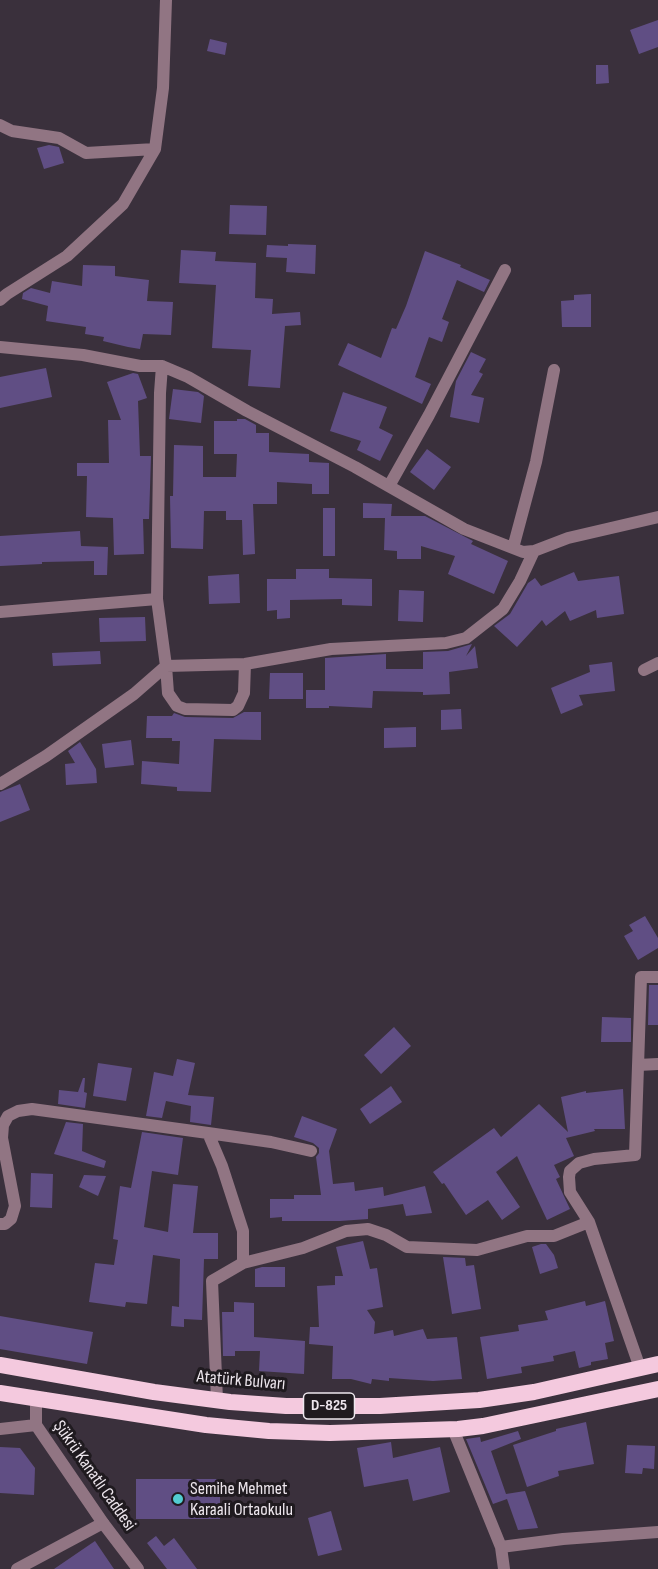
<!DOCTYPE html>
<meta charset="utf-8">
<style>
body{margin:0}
canvas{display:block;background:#3a303c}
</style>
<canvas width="658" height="1569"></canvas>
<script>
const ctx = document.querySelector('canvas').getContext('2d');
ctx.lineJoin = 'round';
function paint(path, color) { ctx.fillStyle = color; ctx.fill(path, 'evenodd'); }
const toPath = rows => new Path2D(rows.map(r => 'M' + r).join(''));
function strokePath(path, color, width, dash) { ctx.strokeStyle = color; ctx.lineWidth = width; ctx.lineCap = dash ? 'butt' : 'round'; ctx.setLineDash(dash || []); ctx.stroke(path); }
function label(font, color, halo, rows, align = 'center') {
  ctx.font = font + ' "Sofia Sans Condensed",sans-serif'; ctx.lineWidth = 6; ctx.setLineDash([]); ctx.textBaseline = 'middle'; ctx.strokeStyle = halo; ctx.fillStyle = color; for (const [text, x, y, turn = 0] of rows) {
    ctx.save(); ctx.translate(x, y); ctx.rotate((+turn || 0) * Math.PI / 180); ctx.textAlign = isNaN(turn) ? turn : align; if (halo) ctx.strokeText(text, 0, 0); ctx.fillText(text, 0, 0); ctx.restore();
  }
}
paint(toPath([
 [658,20,658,47,639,54,630,30],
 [210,39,227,43,225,55,207,51],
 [596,65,608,65,609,83,596,84],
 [49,145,59,147,64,163,44,169,37,148],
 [230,205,267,206,266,235,229,234],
 [288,244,316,245,315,274,286,272,287,258,266,257,267,245,288,246],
 [181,250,216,252,215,261,256,263,255,298,273,299,272,314,300,312,301,325,285,326,280,388,248,386,251,350,212,348,216,285,179,283],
 [425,251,461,265,460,267,490,280,484,292,457,280,442,319,449,322,442,342,429,337,415,377,431,384,422,404,338,365,348,343,381,358,392,328,396,329,406,306],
 [83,265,115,266,115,276,149,280,147,301,173,302,171,335,143,334,140,349,128,347,103,341,104,337,85,334,86,327,46,321,48,306,22,299,23,293,31,288,50,293,52,281,82,286],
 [591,294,591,327,562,327,561,301,574,300,574,295],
 [471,352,486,359,479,372,483,374,471,395,484,398,479,423,450,417,456,381],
 [46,368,52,397,0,408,0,377],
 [133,373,138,374,147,398,138,401,140,456,151,456,149,519,143,519,144,554,114,555,113,518,86,517,87,476,77,476,77,463,109,463,108,420,121,420,107,382],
 [173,389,198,392,204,396,201,423,169,419],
 [343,392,387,407,379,428,393,435,380,461,357,450,361,441,330,431],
 [237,419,245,419,256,425,256,433,269,433,269,452,309,454,309,462,329,463,329,494,312,494,312,484,277,482,277,504,253,504,255,554,243,555,242,520,226,520,226,511,204,511,203,549,171,548,170,496,173,496,174,445,203,446,203,477,236,477,237,454,214,454,214,421,237,421],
 [427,449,451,467,434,490,410,472],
 [363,503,392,504,391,516,425,516,473,541,471,544,508,561,494,594,448,574,455,556,421,546,421,559,397,559,397,551,384,550,385,518,363,518],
 [323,508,335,508,335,556,323,556],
 [80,531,81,546,108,547,107,575,94,575,94,561,42,562,42,564,0,566,0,536],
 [296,569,329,569,329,578,372,579,372,606,342,605,342,599,290,600,290,618,277,619,277,610,267,611,267,579,296,579],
 [574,572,578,581,619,576,624,614,597,618,596,610,570,621,565,611,546,626,542,620,517,647,494,626,510,614,528,583,535,578,541,586],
 [239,574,240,603,209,604,208,576],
 [399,590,424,591,423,622,398,621],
 [145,617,146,641,100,642,99,618],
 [472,644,466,656,475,646,478,668,449,672,450,694,423,695,423,692,373,691,372,708,329,706,329,708,306,708,306,690,325,690,325,658,386,654,386,669,423,669,423,652,448,651],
 [100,651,101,664,53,666,52,653],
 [612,662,615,691,579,695,583,705,561,714,551,688,590,672,589,665],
 [270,673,303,673,303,699,269,699],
 [461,709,462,729,441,730,441,710],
 [244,712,261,712,261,740,214,739,211,792,177,791,177,787,141,784,142,761,179,764,180,741,172,741,172,738,146,738,147,716,172,716,174,713,185,717,233,718],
 [416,727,416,747,384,748,384,728],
 [131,740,134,765,105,768,102,744],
 [80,742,96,769,97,783,66,785,65,764,75,763,68,751],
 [20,784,30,810,0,822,0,792],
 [645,916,658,938,658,948,638,960,624,936,633,931,629,925],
 [649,985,658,985,658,1025,648,1025],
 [602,1017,631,1018,631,1042,601,1042],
 [394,1027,411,1046,381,1074,364,1055],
 [177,1059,195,1063,188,1095,214,1097,211,1125,190,1122,191,1106,166,1101,162,1118,146,1116,154,1072,173,1076],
 [98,1063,132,1068,126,1101,93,1096],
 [83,1078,85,1078,84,1092,87,1093,85,1108,58,1104,59,1090,78,1092],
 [391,1086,402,1102,370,1124,360,1109],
 [623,1089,625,1129,594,1129,595,1131,566,1138,574,1156,554,1165,560,1177,556,1179,570,1209,547,1220,517,1156,496,1172,520,1207,502,1220,488,1200,466,1215,444,1183,442,1184,433,1172,494,1128,501,1137,539,1104,568,1132,561,1097,586,1091,586,1093],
 [302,1116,337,1129,329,1151,333,1184,354,1182,355,1191,383,1187,384,1196,425,1186,432,1213,406,1216,403,1204,368,1209,368,1219,340,1221,282,1221,282,1217,270,1218,270,1199,294,1199,294,1195,321,1195,316,1157,319,1153,319,1148,313,1143,294,1137],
 [66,1122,83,1124,82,1151,106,1161,104,1168,54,1154],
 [142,1132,183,1138,178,1175,152,1171,144,1227,168,1232,173,1184,198,1186,193,1233,218,1233,218,1259,204,1259,202,1320,184,1319,184,1327,171,1326,172,1306,179,1307,180,1259,153,1255,147,1304,126,1302,125,1307,89,1302,95,1263,114,1265,118,1240,113,1239,120,1186,131,1188],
 [31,1173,53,1174,52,1208,30,1207],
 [84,1175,106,1176,98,1196,79,1187],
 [363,1241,370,1269,377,1268,383,1307,367,1310,375,1322,374,1334,393,1330,394,1336,423,1329,427,1339,457,1337,462,1379,433,1381,389,1378,389,1381,372,1379,371,1384,351,1379,332,1379,333,1346,309,1344,310,1327,319,1327,317,1286,335,1285,335,1276,343,1276,336,1247],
 [541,1244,546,1244,554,1255,558,1268,540,1274,532,1247],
 [443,1257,465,1258,466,1266,474,1265,481,1309,452,1314],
 [262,1267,285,1267,285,1287,255,1287,255,1269],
 [585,1301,586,1306,605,1301,614,1341,605,1343,608,1359,591,1362,591,1365,579,1368,575,1351,553,1356,554,1361,521,1367,522,1373,487,1379,480,1337,519,1331,518,1325,548,1320,545,1311],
 [234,1302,254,1303,254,1337,305,1341,304,1374,259,1371,260,1351,235,1351,235,1356,223,1356,222,1312,234,1312],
 [0,1316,93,1332,87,1364,0,1349],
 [586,1422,594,1464,558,1471,559,1476,527,1487,513,1445,556,1431,556,1429],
 [518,1431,521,1439,491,1451,506,1494,525,1491,538,1528,518,1530,507,1499,493,1504,466,1439,480,1437,481,1442],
 [391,1442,393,1458,440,1447,450,1492,413,1501,408,1479,364,1487,357,1448],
 [627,1445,655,1446,654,1469,643,1468,642,1474,625,1473],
 [0,1447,20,1448,35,1468,34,1495,0,1493],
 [136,1479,220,1479,220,1519,136,1519],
 [331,1511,342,1550,318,1556,308,1518],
 [156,1536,164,1546,174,1538,197,1569,167,1569,147,1543],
 [95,1541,114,1569,54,1569]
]), '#604e84');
strokePath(toPath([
 [0,125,12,131,59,138,86,153,155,149],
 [0,300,7,294,67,256,123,204,155,149,163,88,166,0],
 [0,347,83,355,140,366,162,366,188,377,247,411,355,467,464,529,523,552,534,551,568,538,658,517],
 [389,486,429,415,505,270],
 [513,548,536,462,554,370],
 [0,612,157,599],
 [245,664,244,693,238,706,233,710,185,709,177,706,168,693,166,666,245,664,331,649,446,643,466,638,503,609,520,581,534,551],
 [644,670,658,663],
 [0,784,46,756,134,694,166,666,157,599,160,393,162,366],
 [638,1065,658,1064],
 [208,1133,271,1142,311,1151],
 [0,1224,5,1224,11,1219,15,1206,2,1138,3,1125,8,1116,18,1111,32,1109,208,1133,222,1166,243,1231,243,1263],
 [640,1368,589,1222,570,1192,569,1177,570,1171,579,1163,594,1159,635,1155,641,977,658,977],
 [217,1400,212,1281,243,1263,303,1248,346,1231,368,1229,386,1235,407,1247,477,1250,527,1236,554,1236,589,1222],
 [453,1429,501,1547,504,1569],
 [501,1547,563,1539,658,1532],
 [17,1569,103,1523]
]), '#917583', 12);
strokePath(toPath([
 [36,1399,36,1425,103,1523,138,1569],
 [0,1429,36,1425]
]), '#917583', 12);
strokePath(toPath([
 [0,1365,154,1392,230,1402,286,1406,380,1406,479,1400,534,1392,658,1364],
 [0,1393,206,1425,269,1431,330,1433,458,1429,483,1426,658,1389]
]), '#f4c9de', 16);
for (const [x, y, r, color] of [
 [178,1499,6,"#52ccd1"]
]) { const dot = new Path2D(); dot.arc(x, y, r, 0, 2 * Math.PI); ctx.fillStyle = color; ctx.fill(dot); strokePath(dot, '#1f1a1f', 2); }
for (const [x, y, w] of [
 [329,1406,51]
]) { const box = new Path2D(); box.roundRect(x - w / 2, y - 13, w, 26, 4.5); ctx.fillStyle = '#1f1a1f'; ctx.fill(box); strokePath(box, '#ede6ed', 1.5); }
label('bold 16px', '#ede6ed', null, [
 ["D-825",329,1406]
]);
label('18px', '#ede6ed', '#1f1a1f', [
 ["Atatürk Bulvarı",241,1381,5],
 ["Şükrü Kanatlı Caddesi",94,1476,55]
]);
label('18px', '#ede6ed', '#1f1a1f', [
 ["Semihe Mehmet",190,1489],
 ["Karaali Ortaokulu",190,1510]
], 'left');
</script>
